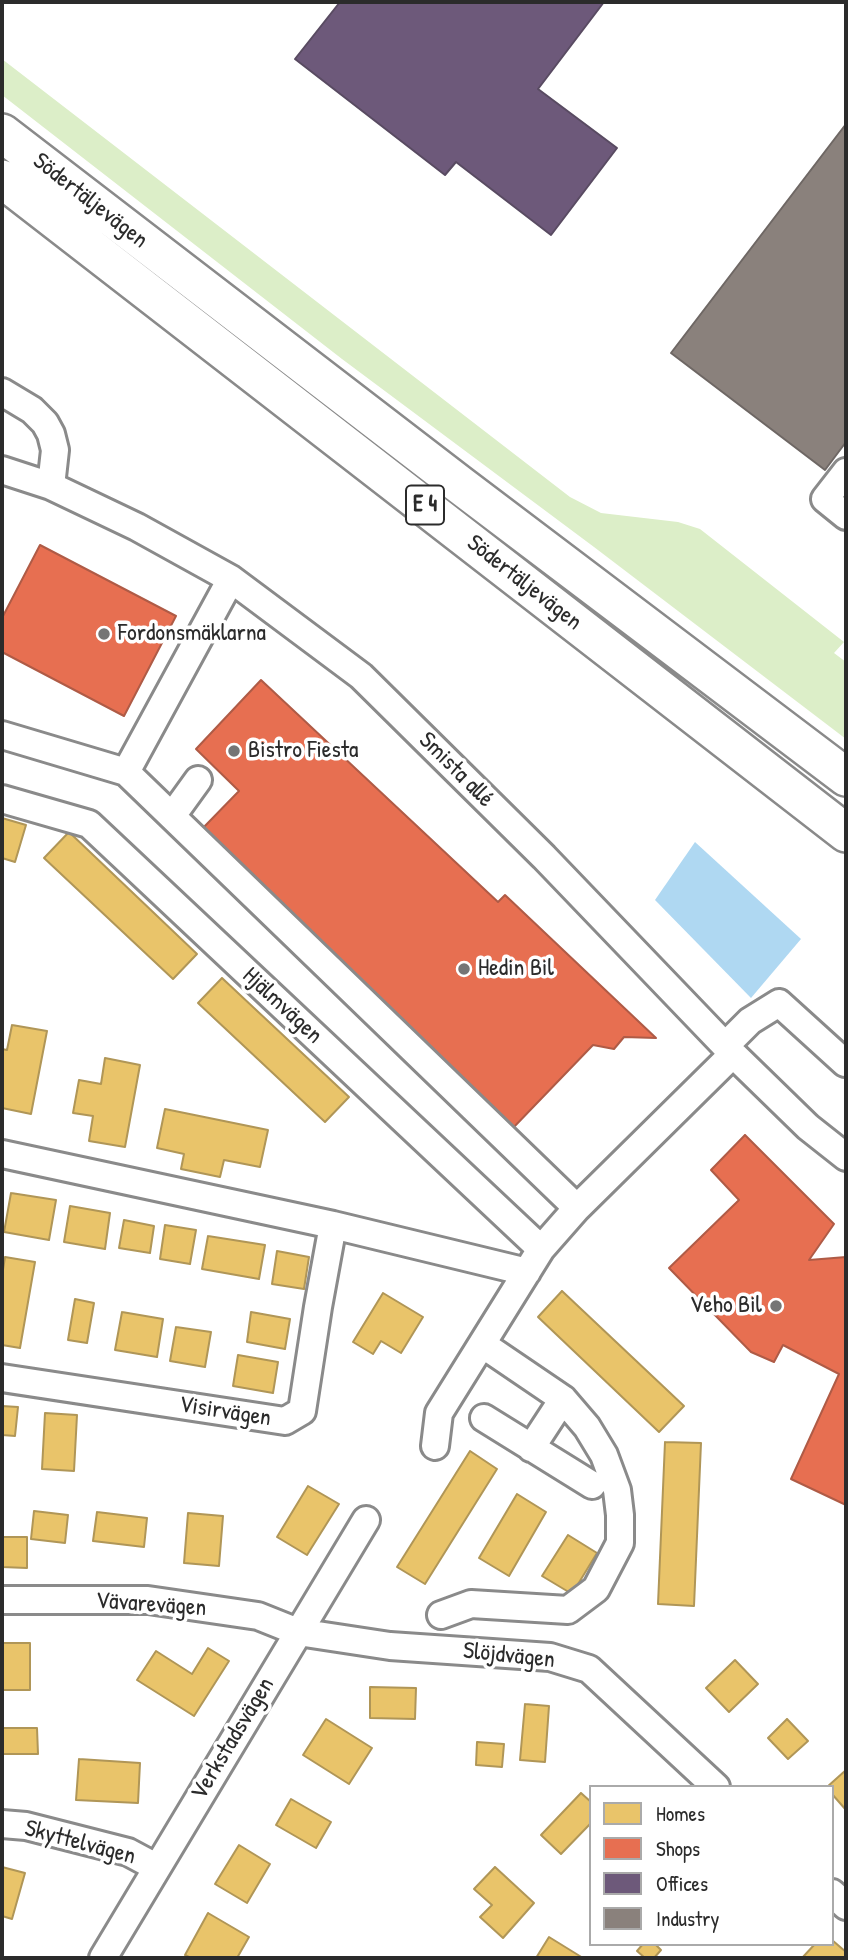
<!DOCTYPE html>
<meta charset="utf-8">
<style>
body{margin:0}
#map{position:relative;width:848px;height:1960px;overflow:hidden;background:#fff;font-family:"Patrick Hand",sans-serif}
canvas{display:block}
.frame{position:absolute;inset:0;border:4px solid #2b2b2b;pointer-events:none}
.legend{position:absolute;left:589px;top:1785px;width:245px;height:161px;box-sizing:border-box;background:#fff;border:2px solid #aaa;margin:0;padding:9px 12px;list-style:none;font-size:21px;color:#2b2b2b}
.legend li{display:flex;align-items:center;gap:14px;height:35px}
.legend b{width:35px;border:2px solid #aaa}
</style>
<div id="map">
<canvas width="848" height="1960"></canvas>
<div class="frame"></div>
<ul class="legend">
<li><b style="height:19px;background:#e9c46a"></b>Homes</li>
<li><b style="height:19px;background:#e76f51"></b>Shops</li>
<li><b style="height:19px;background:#6d597a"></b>Offices</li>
<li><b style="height:19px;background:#8a817c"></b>Industry</li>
</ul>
</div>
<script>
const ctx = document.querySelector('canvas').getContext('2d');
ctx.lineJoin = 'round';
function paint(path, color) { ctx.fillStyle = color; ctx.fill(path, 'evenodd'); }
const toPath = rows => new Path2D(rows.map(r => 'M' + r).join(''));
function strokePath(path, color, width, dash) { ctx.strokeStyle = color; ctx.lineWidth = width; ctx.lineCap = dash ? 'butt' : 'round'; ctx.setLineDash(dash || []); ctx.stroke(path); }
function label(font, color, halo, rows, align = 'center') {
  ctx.font = font + ' "Patrick Hand",sans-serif'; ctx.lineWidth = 7; ctx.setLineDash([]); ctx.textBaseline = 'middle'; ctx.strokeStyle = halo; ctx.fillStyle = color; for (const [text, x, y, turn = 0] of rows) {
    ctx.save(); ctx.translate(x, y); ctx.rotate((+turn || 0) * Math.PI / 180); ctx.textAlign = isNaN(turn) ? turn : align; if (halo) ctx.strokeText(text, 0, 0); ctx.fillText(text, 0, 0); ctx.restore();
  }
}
paint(toPath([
 [2,59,570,497,601,513,678,522,700,529,844,642,834,653,846,662,846,739,594,547,342,359,2,95]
]), '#dceec8');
paint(toPath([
 [695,842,801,939,751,998,655,900]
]), '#afd8f2');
const homes = toPath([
 [2,818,26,825,15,862,2,858,2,818],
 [69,832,197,954,173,979,44,858,69,832],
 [222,978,349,1097,325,1122,198,1003,222,978],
 [12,1025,47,1031,31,1114,2,1108,2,1049,7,1050,12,1025],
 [105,1058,140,1065,125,1147,89,1141,93,1116,73,1113,79,1080,101,1084,105,1058],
 [165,1109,268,1130,260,1167,224,1160,220,1177,181,1169,184,1154,157,1148,165,1109],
 [11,1193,56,1200,49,1240,4,1232,11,1193],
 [70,1206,110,1213,105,1249,64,1242,70,1206],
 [124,1220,154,1226,150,1253,119,1248,124,1220],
 [165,1225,196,1230,190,1264,160,1259,165,1225],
 [208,1236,265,1245,259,1279,202,1269,208,1236],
 [277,1251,309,1257,304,1289,272,1284,277,1251],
 [5,1257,35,1262,20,1348,2,1345,2,1276,5,1257],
 [562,1291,684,1406,659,1432,538,1317,562,1291],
 [383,1293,423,1317,401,1353,381,1341,373,1354,353,1342,383,1293],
 [75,1299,94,1303,87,1343,68,1340,75,1299],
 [122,1312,163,1319,157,1357,115,1350,122,1312],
 [251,1312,290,1319,285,1349,247,1342,251,1312],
 [176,1327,211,1332,205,1367,170,1361,176,1327],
 [238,1355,278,1362,273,1393,233,1386,238,1355],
 [2,1406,18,1407,15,1436,2,1435,2,1406],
 [45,1413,77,1415,74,1471,42,1469,45,1413],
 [665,1442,701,1443,694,1606,658,1604,665,1442],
 [470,1451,497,1469,425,1584,397,1567,470,1451],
 [308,1486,339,1504,307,1555,277,1537,308,1486],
 [517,1494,546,1512,509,1576,479,1558,517,1494],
 [34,1511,68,1515,65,1543,31,1539,34,1511],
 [97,1512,147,1518,144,1547,93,1541,97,1512],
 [188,1513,223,1516,219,1566,184,1563,188,1513],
 [568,1535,597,1553,572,1594,542,1576,568,1535],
 [2,1537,27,1537,27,1568,2,1567,2,1537],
 [2,1643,30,1643,30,1690,2,1690,2,1643],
 [208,1648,229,1661,194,1716,137,1680,156,1651,192,1674,208,1648],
 [735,1660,758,1684,729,1712,706,1688,735,1660],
 [370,1687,416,1688,415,1719,370,1718,370,1687],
 [525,1704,549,1706,545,1762,520,1760,525,1704],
 [326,1719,372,1748,349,1784,303,1755,326,1719],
 [787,1719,808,1741,788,1759,768,1738,787,1719],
 [2,1728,37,1728,38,1754,2,1754,2,1728],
 [477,1742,504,1744,502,1767,476,1765,477,1742],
 [79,1759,140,1763,138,1803,76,1800,79,1759],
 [846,1770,846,1810,832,1794,832,1787,827,1787,846,1770],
 [581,1793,591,1802,591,1823,561,1854,541,1835,581,1793],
 [291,1799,331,1822,316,1848,276,1825,291,1799],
 [239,1845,270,1864,247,1903,215,1884,239,1845],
 [2,1867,25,1873,12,1919,2,1916,2,1867],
 [495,1867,534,1903,503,1938,480,1917,492,1905,474,1889,495,1867],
 [208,1913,249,1937,237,1958,191,1958,185,1955,208,1913],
 [549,1937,583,1958,536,1958,549,1937],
 [832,1940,846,1952,846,1958,802,1958,815,1944,832,1944,832,1940],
 [643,1944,655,1944,661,1950,654,1958,645,1958,637,1951,643,1944]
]);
paint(homes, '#e9c46a');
strokePath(homes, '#b09657', 2);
const shops = toPath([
 [40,545,176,616,124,716,2,652,2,618,40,545],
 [261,680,498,902,505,895,656,1038,624,1037,614,1049,593,1045,512,1129,200,831,239,791,196,749,261,680],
 [745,1135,834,1224,809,1260,846,1257,846,1505,791,1479,839,1374,783,1345,774,1362,751,1352,669,1268,739,1200,711,1170,745,1135]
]);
paint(shops, '#e76f51');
strokePath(shops, '#af5b46', 2);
const offices = toPath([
 [340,2,604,2,538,89,617,148,551,235,456,162,445,175,295,59,340,2]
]);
paint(offices, '#6d597a');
strokePath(offices, '#594b62', 2);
const industry = toPath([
 [846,124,846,442,825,470,671,353,846,124]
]);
paint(industry, '#8a817c');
strokePath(industry, '#6e6764', 2);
const minor = toPath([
 [2,392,32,410,45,423,51,434,55,450,51,486],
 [2,470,51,486,137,527,231,579,361,676,544,857,733,1054,808,1127,846,1157],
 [846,472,825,499,846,516],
 [2,735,126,772,577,1208],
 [126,772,231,579],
 [2,799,89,824,541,1249],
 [172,816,198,780],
 [725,1046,750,1021,779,1003,845,1063],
 [2,1154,333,1225,527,1272],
 [2,1378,285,1421,302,1411,318,1307,333,1225],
 [484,1418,592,1485],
 [435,1446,439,1413,541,1249,577,1208,733,1054],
 [531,1448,563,1399],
 [2,1600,148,1600,258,1616,298,1632,390,1646,550,1657,589,1669,716,1787],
 [441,1615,471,1604,568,1610,596,1589,620,1543,620,1515,617,1490,604,1455,587,1427,563,1399,482,1344],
 [2,1824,26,1826,128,1852,156,1867],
 [832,1893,846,1906],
 [103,1958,366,1520]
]);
const highway = toPath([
 [2,133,460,485,846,777],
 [2,179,846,833]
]);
strokePath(minor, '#8a8a8a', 32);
strokePath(highway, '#8a8a8a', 42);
strokePath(minor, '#fff', 26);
strokePath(highway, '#fff', 37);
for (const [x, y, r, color] of [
 [104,634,7,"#757575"],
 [234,751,7,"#757575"],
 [464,969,7,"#757575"],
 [776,1306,7,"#757575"]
]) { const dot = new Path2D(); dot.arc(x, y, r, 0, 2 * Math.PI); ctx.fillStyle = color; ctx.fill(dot); strokePath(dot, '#fff', 2.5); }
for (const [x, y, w] of [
 [425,505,38]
]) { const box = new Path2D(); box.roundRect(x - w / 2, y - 19.5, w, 39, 5); ctx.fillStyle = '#fff'; ctx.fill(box); strokePath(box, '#2b2b2b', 2); }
label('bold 23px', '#2b2b2b', null, [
 ["E 4",425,505]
]);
label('24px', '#2b2b2b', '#fff', [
 ["Södertäljevägen",90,201,38],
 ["Södertäljevägen",524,583,38],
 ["Smista allé",456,770,45],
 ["Hjälmvägen",282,1006,43],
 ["Visirvägen",225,1412,9],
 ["Vävarevägen",151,1605,4],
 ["Slöjdvägen",509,1656,6],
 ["Verkstadsvägen",233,1739,-59],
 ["Skyttelvägen",80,1843,15]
]);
label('24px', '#2b2b2b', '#fff', [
 ["Fordonsmäklarna",118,634],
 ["Bistro Fiesta",248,751],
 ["Hedin Bil",478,969],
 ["Veho Bil",762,1306,"right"]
], 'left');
</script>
